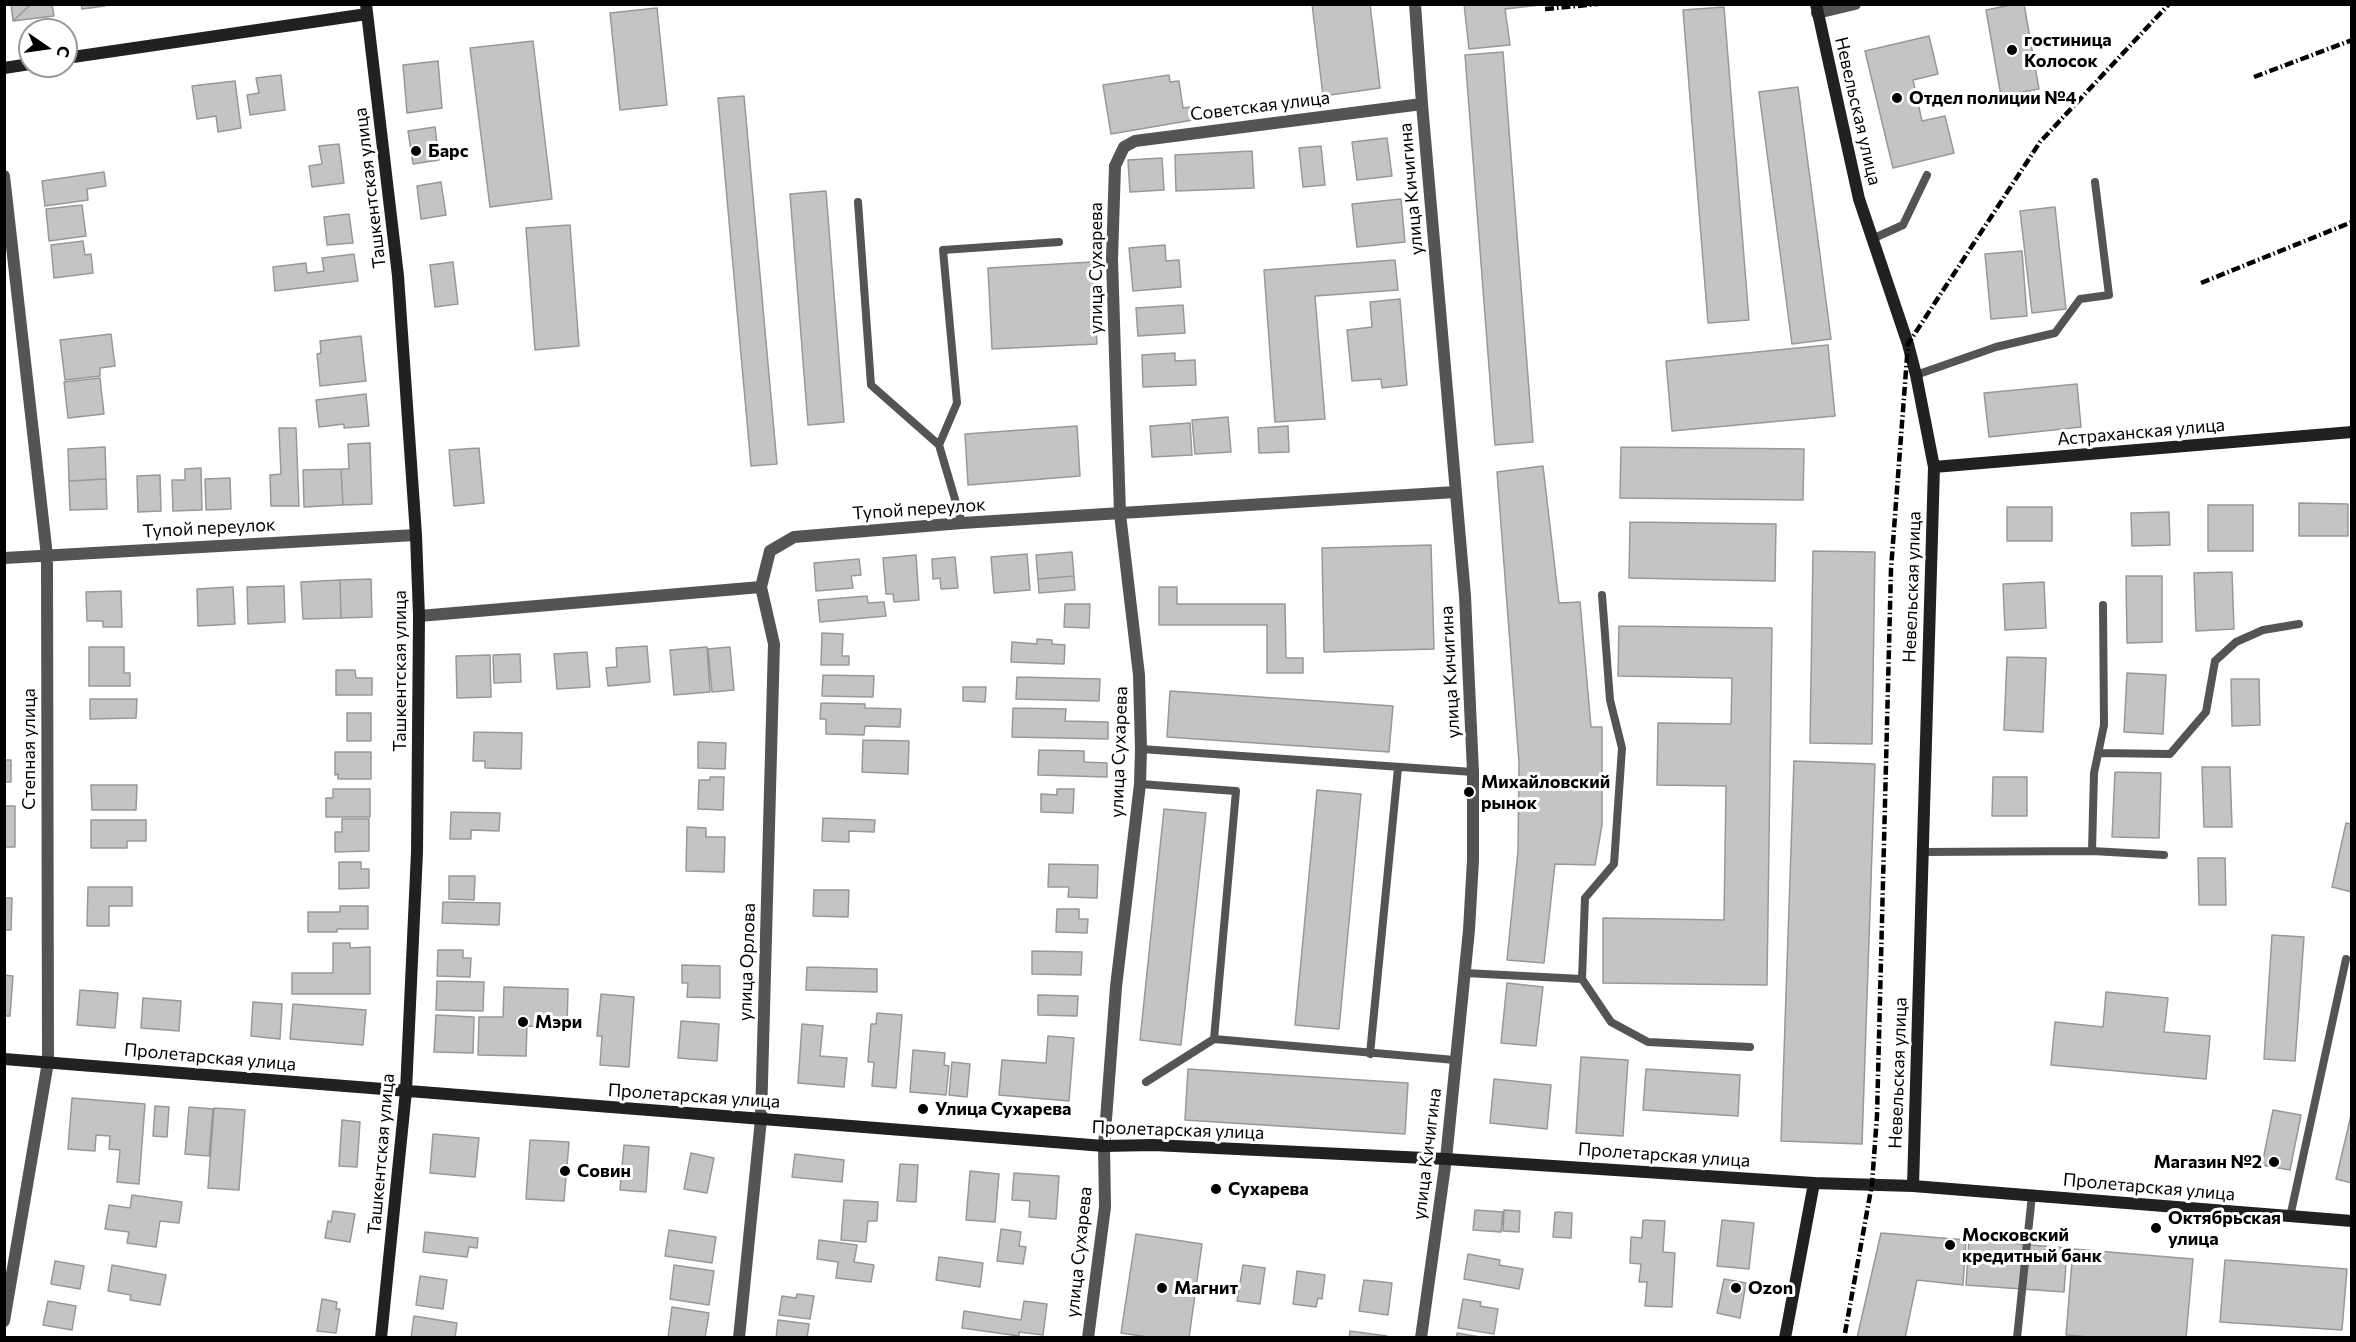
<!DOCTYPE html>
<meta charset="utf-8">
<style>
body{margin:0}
#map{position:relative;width:2356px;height:1342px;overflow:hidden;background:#fff;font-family:Commissioner,sans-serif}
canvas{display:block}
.frame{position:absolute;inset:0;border:6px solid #000;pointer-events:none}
.north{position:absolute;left:18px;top:18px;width:60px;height:60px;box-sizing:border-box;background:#fff;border:2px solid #999;border-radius:50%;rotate:103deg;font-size:16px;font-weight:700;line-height:24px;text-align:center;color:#000}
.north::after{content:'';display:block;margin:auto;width:21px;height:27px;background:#000;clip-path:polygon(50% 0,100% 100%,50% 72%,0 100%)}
</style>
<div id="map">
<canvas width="2356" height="1342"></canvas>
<div class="frame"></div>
<div class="north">С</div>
</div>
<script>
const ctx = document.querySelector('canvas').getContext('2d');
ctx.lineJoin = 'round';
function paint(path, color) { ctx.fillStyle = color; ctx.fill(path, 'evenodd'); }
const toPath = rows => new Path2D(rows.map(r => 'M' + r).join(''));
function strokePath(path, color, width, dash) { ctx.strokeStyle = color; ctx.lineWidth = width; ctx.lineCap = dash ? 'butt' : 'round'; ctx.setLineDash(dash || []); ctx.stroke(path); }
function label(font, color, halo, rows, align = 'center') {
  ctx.font = font + ' Commissioner,sans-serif'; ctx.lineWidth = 6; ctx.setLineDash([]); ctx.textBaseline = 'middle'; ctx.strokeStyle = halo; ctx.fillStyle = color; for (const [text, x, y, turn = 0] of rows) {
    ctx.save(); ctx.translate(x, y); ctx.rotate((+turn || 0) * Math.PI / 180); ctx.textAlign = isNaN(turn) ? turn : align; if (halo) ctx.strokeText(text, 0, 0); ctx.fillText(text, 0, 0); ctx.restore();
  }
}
const building = toPath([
 [11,4,31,4,13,21,11,4],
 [31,4,52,4,54,16,13,21,31,4],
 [81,4,105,4,105,6,82,9,81,4],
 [1312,4,1370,4,1380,88,1323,96,1312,4],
 [1464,4,1540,4,1540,5,1505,9,1510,45,1469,49,1464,4],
 [2016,4,2024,4,2039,89,2001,96,1986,10,2016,4],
 [1724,7,1749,320,1708,323,1683,10,1724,7],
 [657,8,667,105,620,110,610,13,657,8],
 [1929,36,1938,74,1913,80,1922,121,1945,116,1954,153,1893,168,1865,51,1929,36],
 [533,41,552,199,490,207,470,48,533,41],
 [1503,52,1533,442,1495,445,1465,55,1503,52],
 [438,61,442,108,407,113,403,65,438,61],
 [281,75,285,110,250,115,247,95,259,93,256,78,281,75],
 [1169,75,1170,82,1179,81,1183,108,1191,107,1193,120,1111,134,1103,85,1169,75],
 [235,81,241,128,218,132,216,116,197,119,192,86,235,81],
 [1798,87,1831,339,1792,344,1759,92,1798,87],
 [744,96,777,464,751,466,718,98,744,96],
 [435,127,439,160,413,164,408,131,435,127],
 [1387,138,1392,176,1357,180,1352,142,1387,138],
 [339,144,344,183,312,187,309,166,322,164,319,146,339,144],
 [1321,146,1325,185,1303,187,1299,148,1321,146],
 [1252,151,1254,188,1176,191,1175,155,1252,151],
 [1162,158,1164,190,1130,192,1128,160,1162,158],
 [104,172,106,186,87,189,88,200,45,206,42,181,104,172],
 [441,182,446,215,421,219,417,186,441,182],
 [826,191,844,422,808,425,790,194,826,191],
 [1401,199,1405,242,1357,247,1352,204,1401,199],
 [82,205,86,236,49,241,46,209,82,205],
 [2055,207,2066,309,2032,313,2020,211,2055,207],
 [349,214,353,243,327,245,324,217,349,214],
 [570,225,579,346,535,350,526,228,570,225],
 [83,241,85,255,91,254,93,273,54,278,51,245,83,241],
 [1165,245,1166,261,1179,260,1181,287,1133,291,1129,248,1165,245],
 [2022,251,2027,316,1991,319,1985,254,2022,251],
 [354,254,358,281,275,291,273,267,306,263,307,273,324,271,322,258,354,254],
 [1395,260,1398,290,1315,296,1325,419,1275,422,1264,270,1395,260],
 [453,262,458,304,435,307,430,265,453,262],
 [1092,262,1097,344,992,349,988,268,1092,262],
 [1400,299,1407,385,1382,388,1381,379,1352,381,1347,330,1372,327,1370,302,1400,299],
 [1183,305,1185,333,1138,336,1136,308,1183,305],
 [111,334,115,366,100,368,100,376,65,380,60,340,111,334],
 [361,336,366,381,320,386,317,354,321,353,320,341,361,336],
 [1828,345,1835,416,1672,431,1666,361,1828,345],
 [1175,353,1175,361,1195,360,1196,385,1143,387,1142,355,1175,353],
 [100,378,104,414,68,418,64,382,100,378],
 [2077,384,2081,427,1989,437,1984,393,2077,384],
 [366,394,369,426,344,428,344,424,319,427,316,400,366,394],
 [1228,417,1231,452,1195,454,1192,420,1228,417],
 [1190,423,1192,455,1152,457,1150,426,1190,423],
 [1077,426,1080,476,968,485,965,434,1077,426],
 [1288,426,1289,452,1259,453,1258,428,1288,426],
 [279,428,296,428,299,506,271,506,270,475,281,474,279,428],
 [370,443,372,504,343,505,341,469,349,469,348,444,370,443],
 [105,447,106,479,69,481,68,449,105,447],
 [1621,447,1804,449,1803,500,1620,498,1621,447],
 [479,448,484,503,454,506,449,450,479,448],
 [1543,466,1559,603,1580,602,1591,727,1602,727,1602,825,1595,865,1555,864,1544,963,1507,960,1518,851,1519,762,1497,472,1543,466],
 [201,468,202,510,173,511,172,480,185,480,185,469,201,468],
 [341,469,343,505,304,507,303,470,341,469],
 [160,475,161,511,138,512,137,476,160,475],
 [230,478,231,509,206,510,205,479,230,478],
 [106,479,107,509,70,510,69,481,106,479],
 [2299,503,2348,504,2348,536,2299,536,2299,503],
 [2208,505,2253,505,2253,551,2208,551,2208,505],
 [2007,507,2052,507,2052,541,2007,541,2007,507],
 [2169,512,2170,545,2132,546,2131,513,2169,512],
 [1630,522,1776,524,1775,581,1629,578,1630,522],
 [1431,545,1434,649,1324,652,1322,548,1431,545],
 [1813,551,1875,552,1872,744,1810,743,1813,551],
 [1072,552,1074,576,1038,579,1036,555,1072,552],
 [1027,554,1030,590,994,593,991,557,1027,554],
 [916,555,919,600,894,602,893,594,886,594,883,558,916,555],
 [955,557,958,588,941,589,940,578,933,579,932,559,955,557],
 [859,559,861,575,851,576,853,588,816,591,814,563,859,559],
 [2232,572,2234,629,2196,631,2194,573,2232,572],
 [1074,576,1075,590,1039,593,1038,579,1074,576],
 [2126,576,2162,576,2162,642,2127,643,2126,576],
 [371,579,372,617,341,618,340,580,371,579],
 [340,580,341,618,303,619,301,582,340,580],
 [2044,582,2046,628,2005,630,2003,584,2044,582],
 [284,586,285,622,248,624,247,587,284,586],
 [233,587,235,624,198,626,197,589,233,587],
 [1159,587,1177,587,1177,604,1285,604,1286,658,1303,658,1303,673,1267,673,1267,625,1159,625,1159,587],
 [121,591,122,627,103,627,103,621,87,621,86,592,121,591],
 [867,596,868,603,884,602,886,616,820,622,818,600,867,596],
 [1065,604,1090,604,1089,628,1064,627,1065,604],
 [1619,626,1772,628,1767,985,1603,983,1603,918,1724,920,1726,786,1657,785,1658,723,1731,724,1732,678,1618,676,1619,626],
 [822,633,843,634,842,656,849,656,849,665,821,665,822,633],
 [1037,639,1052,640,1052,644,1065,645,1064,664,1011,662,1012,642,1037,644,1037,639],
 [647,646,650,682,608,686,606,668,617,667,616,648,647,646],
 [89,647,124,647,124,673,130,673,130,686,89,686,89,647],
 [707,647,710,692,674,695,670,650,707,647],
 [730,647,734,690,712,692,708,649,730,647],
 [587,652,590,687,557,689,554,654,587,652],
 [520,654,521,682,494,683,493,655,520,654],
 [490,655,491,697,457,698,456,656,490,655],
 [2007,657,2046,658,2043,732,2004,730,2007,657],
 [336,670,355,670,356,678,372,678,372,695,336,695,336,670],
 [2127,673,2166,675,2163,734,2124,732,2127,673],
 [823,675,874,676,873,697,822,696,823,675],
 [1017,677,1100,679,1099,701,1016,699,1017,677],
 [2231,679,2259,679,2260,725,2232,726,2231,679],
 [963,687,986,687,985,702,963,701,963,687],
 [1170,691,1393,706,1389,752,1167,737,1170,691],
 [90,699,137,699,136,718,90,719,90,699],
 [821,703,865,704,865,708,901,709,900,727,865,726,864,735,826,734,826,719,820,719,821,703],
 [1013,708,1066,709,1065,721,1108,722,1108,739,1012,737,1013,708],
 [347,713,371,713,371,741,347,741,347,713],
 [474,732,522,733,521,769,485,768,485,761,473,761,474,732],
 [863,740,909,741,908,774,862,772,863,740],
 [698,742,726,743,725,769,698,768,698,742],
 [1039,750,1084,751,1084,762,1107,763,1107,777,1038,775,1039,750],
 [335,752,371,752,371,779,338,779,338,774,335,775,335,752],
 [4,760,11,760,11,782,4,782,4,760],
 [1794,761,1875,764,1862,1144,1781,1141,1794,761],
 [2202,767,2230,767,2232,827,2204,827,2202,767],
 [2115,772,2161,773,2159,838,2112,837,2115,772],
 [710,777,724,777,723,810,698,809,699,780,710,780,710,777],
 [1993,777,2027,777,2027,816,1992,816,1993,777],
 [91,785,137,785,136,810,92,810,91,785],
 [333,789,370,789,370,817,326,817,326,798,333,798,333,789],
 [1057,789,1074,789,1073,813,1041,812,1041,794,1057,795,1057,789],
 [1317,790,1361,794,1339,1029,1295,1025,1317,790],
 [4,806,15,806,15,847,4,847,4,806],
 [1164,809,1206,813,1181,1045,1140,1040,1164,809],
 [451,812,500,813,499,831,471,830,471,839,450,839,451,812],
 [823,818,875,820,874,832,849,831,849,842,822,841,823,818],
 [342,819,369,819,369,851,335,852,335,832,342,832,342,819],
 [91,820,146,820,146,841,127,841,127,848,91,848,91,820],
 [2346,823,2352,824,2352,892,2332,887,2346,823],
 [687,827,706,828,706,837,725,837,724,872,686,871,687,827],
 [2198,858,2225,858,2226,905,2199,905,2198,858],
 [339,862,361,862,361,869,369,869,369,888,339,889,339,862],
 [1049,864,1098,865,1097,898,1068,897,1069,887,1048,887,1049,864],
 [449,876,475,876,474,900,449,899,449,876],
 [88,887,132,887,132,906,109,906,109,926,87,926,88,887],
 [814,890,849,890,848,917,813,916,814,890],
 [4,898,12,898,11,930,4,930,4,898],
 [443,902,500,903,499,925,442,923,443,902],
 [340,906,368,906,368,929,337,929,337,932,308,932,308,912,340,912,340,906],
 [1057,909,1079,909,1079,919,1088,919,1087,933,1056,932,1057,909],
 [2272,935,2304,937,2295,1061,2264,1059,2272,935],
 [333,943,350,943,350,948,370,947,370,994,292,994,292,973,333,973,333,943],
 [438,950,463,950,463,958,471,958,470,977,437,976,438,950],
 [1032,951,1082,952,1081,975,1032,974,1032,951],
 [682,965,720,966,720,998,687,997,688,983,682,983,682,965],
 [807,967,877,969,877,992,806,990,807,967],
 [4,975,13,976,10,1016,4,1016,4,975],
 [437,981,484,982,483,1011,436,1010,437,981],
 [1507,983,1543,987,1536,1046,1501,1043,1507,983],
 [504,987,568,989,567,1028,527,1026,526,1056,478,1055,479,1017,503,1017,504,987],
 [80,990,118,993,115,1028,77,1025,80,990],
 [2106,992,2168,998,2164,1032,2210,1036,2206,1079,2051,1065,2055,1022,2103,1027,2106,992],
 [601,994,634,997,629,1067,600,1065,602,1036,597,1036,601,994],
 [1038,995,1078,996,1077,1016,1038,1015,1038,995],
 [143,998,181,1001,179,1031,141,1028,143,998],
 [253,1002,282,1004,280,1039,251,1036,253,1002],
 [293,1004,366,1010,363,1045,290,1039,293,1004],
 [877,1013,902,1015,896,1088,872,1086,874,1062,868,1062,871,1024,876,1024,877,1013],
 [436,1015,474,1017,473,1053,434,1052,436,1015],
 [681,1021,719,1024,717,1061,678,1058,681,1021],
 [802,1024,823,1026,820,1056,847,1058,844,1087,798,1083,802,1024],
 [1048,1036,1074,1038,1069,1101,999,1095,1002,1060,1046,1063,1048,1036],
 [913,1050,945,1053,944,1065,949,1066,946,1095,910,1092,913,1050],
 [1581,1057,1628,1060,1623,1136,1576,1133,1581,1057],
 [952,1062,970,1064,967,1097,949,1095,952,1062],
 [1188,1069,1408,1083,1405,1134,1185,1120,1188,1069],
 [1646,1069,1740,1075,1738,1116,1643,1110,1646,1069],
 [1494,1079,1551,1085,1547,1129,1490,1123,1494,1079],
 [72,1098,145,1104,139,1184,117,1182,120,1150,109,1149,110,1136,96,1135,95,1151,68,1149,72,1098],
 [155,1106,169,1107,167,1137,153,1136,155,1106],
 [189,1107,213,1109,209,1156,185,1154,189,1107],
 [214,1108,245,1110,239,1190,208,1188,214,1108],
 [2273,1110,2301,1115,2290,1170,2262,1165,2273,1110],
 [2352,1111,2352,1183,2336,1179,2352,1111],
 [342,1120,360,1122,357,1167,339,1166,342,1120],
 [433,1134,479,1138,475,1177,430,1173,433,1134],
 [530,1140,569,1142,564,1201,526,1199,530,1140],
 [624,1145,649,1147,646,1192,620,1190,624,1145],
 [691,1153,714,1158,707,1193,684,1189,691,1153],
 [795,1154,844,1160,842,1182,792,1177,795,1154],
 [900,1164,918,1165,916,1202,897,1201,900,1164],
 [970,1171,999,1174,995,1222,966,1220,970,1171],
 [1014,1173,1059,1176,1056,1219,1029,1217,1030,1201,1012,1200,1014,1173],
 [132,1195,182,1202,179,1223,160,1221,156,1247,127,1243,129,1232,105,1229,109,1205,130,1208,132,1195],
 [844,1200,878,1202,877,1221,868,1221,866,1242,841,1240,844,1200],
 [1475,1210,1503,1212,1501,1232,1473,1230,1475,1210],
 [1504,1210,1520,1211,1519,1232,1503,1231,1504,1210],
 [333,1211,355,1214,350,1242,325,1238,328,1221,331,1222,333,1211],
 [1555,1212,1572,1213,1571,1238,1553,1237,1555,1212],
 [1643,1220,1665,1221,1663,1252,1675,1253,1672,1307,1645,1306,1647,1282,1639,1282,1641,1264,1630,1263,1631,1237,1642,1238,1643,1220],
 [1722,1220,1754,1223,1749,1269,1717,1266,1722,1220],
 [1001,1229,1021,1232,1019,1246,1026,1247,1023,1264,997,1261,1001,1229],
 [669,1230,716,1237,712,1263,665,1256,669,1230],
 [425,1232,478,1238,477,1248,469,1247,467,1257,423,1252,425,1232],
 [1881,1233,1966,1240,1963,1285,1917,1280,1905,1338,1857,1338,1881,1233],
 [1136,1234,1202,1244,1189,1338,1155,1338,1121,1333,1136,1234],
 [819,1240,857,1245,854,1262,874,1265,871,1282,836,1278,838,1262,817,1259,819,1240],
 [1969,1240,2067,1248,2064,1292,1966,1285,1969,1240],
 [2073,1249,2193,1259,2186,1338,2102,1338,2066,1335,2073,1249],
 [1468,1254,1500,1260,1499,1265,1523,1269,1519,1289,1464,1279,1468,1254],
 [939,1257,983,1263,980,1287,936,1280,939,1257],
 [2225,1260,2347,1269,2342,1330,2220,1322,2225,1260],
 [55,1261,84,1266,80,1289,51,1284,55,1261],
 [112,1265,166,1275,160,1305,130,1300,131,1295,108,1291,112,1265],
 [674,1265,714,1271,709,1305,670,1299,674,1265],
 [1243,1265,1265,1268,1260,1304,1237,1301,1243,1265],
 [1297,1271,1325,1275,1322,1299,1318,1298,1316,1307,1293,1304,1297,1271],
 [420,1276,447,1280,443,1309,416,1305,420,1276],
 [1724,1279,1746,1283,1740,1318,1717,1313,1724,1279],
 [1364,1280,1392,1283,1388,1315,1359,1311,1364,1280],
 [797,1294,814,1296,810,1319,779,1315,782,1296,796,1298,797,1294],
 [322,1299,337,1302,336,1309,340,1309,336,1333,317,1331,322,1299],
 [1463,1299,1481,1302,1480,1306,1498,1309,1494,1334,1458,1328,1463,1299],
 [48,1301,76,1306,72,1330,43,1325,48,1301],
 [1024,1301,1047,1304,1043,1335,1019,1332,1019,1336,962,1328,964,1311,1021,1320,1024,1301],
 [672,1307,709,1313,705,1338,668,1338,672,1307],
 [414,1316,457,1323,455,1338,411,1338,414,1316],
 [778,1320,809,1324,807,1338,776,1338,778,1320],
 [1350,1331,1387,1336,1386,1338,1349,1338,1350,1331],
 [1457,1333,1486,1338,1457,1338,1457,1333]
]);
paint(building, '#c4c4c4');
strokePath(building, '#989898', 1.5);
strokePath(toPath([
 [858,202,871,385,939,445],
 [1872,239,1903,225,1927,175],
 [1916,375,1996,347,2055,333,2080,299,2109,295,2095,182],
 [962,523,939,445,957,403,943,250,1059,242],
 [1141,749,1473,772],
 [2098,753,2170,754,2206,712,2215,661,2236,642,2263,630,2299,624],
 [1140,784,1236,791,1214,1039],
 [2092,851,2164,855],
 [1923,852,2092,851,2094,773,2104,725,2103,605],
 [1465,973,1582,979,1585,898,1614,864,1622,748,1610,700,1602,595],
 [1582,979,1611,1022,1648,1042,1750,1047],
 [1370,1054,1398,768],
 [1146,1082,1214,1039,1455,1060],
 [2290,1217,2346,959],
 [2017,1338,2032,1195]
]), '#545454', 8);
strokePath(toPath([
 [1415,4,1422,104,1465,596,1473,772,1473,860,1469,930,1446,1159,1421,1338],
 [1817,13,1855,4],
 [4,176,47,556,48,1062,4,1321],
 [4,558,416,535],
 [419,616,761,587,770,551,794,537,962,523,1455,492],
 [739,1338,761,1119,774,644,761,587],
 [1088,1338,1105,1207,1104,1146,1116,987,1140,784,1141,749,1139,675,1120,514,1112,259,1115,166,1124,147,1135,141,1422,104]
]), '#545454', 12);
strokePath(toPath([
 [366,4,398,276,416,535,419,616,417,852,406,1091,381,1338],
 [1816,4,1859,199,1908,344,1916,375,1934,467,1913,1186],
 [66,58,367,14],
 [4,68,30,64],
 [1934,467,2352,432],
 [4,1059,1104,1146,1153,1145,1446,1159,1814,1183,1913,1186,2352,1221],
 [1785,1338,1814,1183]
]), '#212121', 12);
strokePath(toPath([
 [1545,9,1598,4],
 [2254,77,2352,40],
 [2201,283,2352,222],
 [1845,1333,1872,1184,1877,1116,1891,569,1908,344,2040,142,2169,4]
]), '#000', 4.5, [9, 3, 1.5, 3]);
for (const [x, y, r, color] of [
 [2012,50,6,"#000"],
 [1897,98,6,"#000"],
 [416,151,6,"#000"],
 [1469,792,6,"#000"],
 [523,1022,6,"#000"],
 [923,1109,6,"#000"],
 [2274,1162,6,"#000"],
 [565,1171,6,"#000"],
 [1216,1189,6,"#000"],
 [2156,1228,6,"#000"],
 [1950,1245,6,"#000"],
 [1162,1288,6,"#000"],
 [1736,1288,6,"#000"]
]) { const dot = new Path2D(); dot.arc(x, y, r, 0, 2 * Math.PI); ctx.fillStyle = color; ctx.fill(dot); strokePath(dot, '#fff', 2); }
label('bold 18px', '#000', '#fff', [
 ["гостиница",2024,40],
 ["Колосок",2024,61],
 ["Отдел полиции №4",1909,98],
 ["Барс",428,151],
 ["Михайловский",1481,782],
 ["рынок",1481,803],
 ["Мэри",535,1022],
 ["Улица Сухарева",935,1109],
 ["Магазин №2",2262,1162,"right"],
 ["Совин",577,1171],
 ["Сухарева",1228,1189],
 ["Октябрьская",2168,1218],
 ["улица",2168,1239],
 ["Московский",1962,1235],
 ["кредитный банк",1962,1256],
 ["Магнит",1174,1288],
 ["Ozon",1748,1288]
], 'left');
label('18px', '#000', '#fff', [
 ["Советская улица",1260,106,-7],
 ["Невельская улица",1858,111,77],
 ["Ташкентская улица",370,188,-97],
 ["улица Кичигина",1411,189,-95],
 ["улица Сухарева",1096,268,-90],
 ["Астраханская улица",2141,432,-5],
 ["Тупой переулок",919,509,-4],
 ["Тупой переулок",209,528,-3],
 ["Невельская улица",1912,587,-88],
 ["Ташкентская улица",400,671,-90],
 ["улица Кичигина",1450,672,-93],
 ["Степная улица",29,749,-90],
 ["улица Сухарева",1119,752,-88],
 ["улица Орлова",747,962,-88],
 ["Пролетарская улица",210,1057,5],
 ["Невельская улица",1898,1073,-88],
 ["Пролетарская улица",694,1096,4],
 ["Пролетарская улица",1178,1130,2],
 ["Ташкентская улица",381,1154,-85],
 ["улица Кичигина",1427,1154,-83],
 ["Пролетарская улица",1664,1155,4],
 ["Пролетарская улица",2149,1187,5],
 ["улица Сухарева",1079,1252,-84]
]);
</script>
